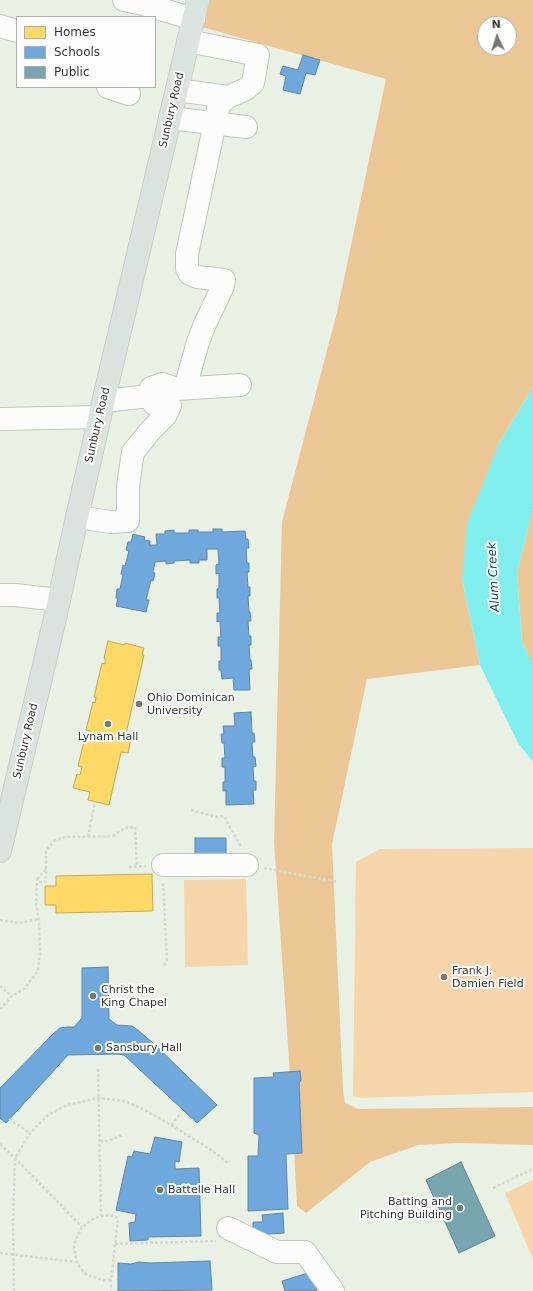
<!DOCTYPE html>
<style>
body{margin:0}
#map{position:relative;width:533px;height:1291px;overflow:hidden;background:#e9f1e4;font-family:"DejaVu Sans",sans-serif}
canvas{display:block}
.legend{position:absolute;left:16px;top:16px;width:140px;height:72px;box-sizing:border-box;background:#fefefe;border:1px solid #adafac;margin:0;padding:5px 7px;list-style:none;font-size:12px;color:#333930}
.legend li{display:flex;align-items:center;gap:8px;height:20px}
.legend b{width:20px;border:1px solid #adafac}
.north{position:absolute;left:477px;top:16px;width:40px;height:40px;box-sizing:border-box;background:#fefefe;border:1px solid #adafac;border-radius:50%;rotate:356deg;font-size:11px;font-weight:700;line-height:16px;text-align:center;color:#333930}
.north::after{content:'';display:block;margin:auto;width:14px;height:18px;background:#73796f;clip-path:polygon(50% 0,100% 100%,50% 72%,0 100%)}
</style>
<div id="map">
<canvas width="533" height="1291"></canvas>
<ul class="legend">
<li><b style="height:11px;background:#ffd966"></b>Homes</li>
<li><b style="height:11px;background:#6fa8dc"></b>Schools</li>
<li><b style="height:11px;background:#76a5af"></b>Public</li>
</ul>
<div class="north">N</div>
</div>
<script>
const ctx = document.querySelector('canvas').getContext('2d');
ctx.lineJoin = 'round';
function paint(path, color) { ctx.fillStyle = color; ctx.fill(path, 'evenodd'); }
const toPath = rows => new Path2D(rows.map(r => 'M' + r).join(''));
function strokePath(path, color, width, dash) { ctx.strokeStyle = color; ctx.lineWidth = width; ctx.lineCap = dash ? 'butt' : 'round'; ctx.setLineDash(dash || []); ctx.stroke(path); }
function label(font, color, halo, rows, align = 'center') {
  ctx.font = font + ' "DejaVu Sans",sans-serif'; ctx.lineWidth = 4; ctx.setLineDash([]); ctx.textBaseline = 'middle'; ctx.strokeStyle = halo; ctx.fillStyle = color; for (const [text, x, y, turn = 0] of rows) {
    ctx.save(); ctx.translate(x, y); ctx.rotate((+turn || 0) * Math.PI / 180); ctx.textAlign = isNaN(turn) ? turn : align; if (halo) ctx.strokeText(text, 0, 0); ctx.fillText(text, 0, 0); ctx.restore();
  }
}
paint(toPath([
 [533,848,533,1092,359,1098,353,1096,356,862,380,849],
 [246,879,248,965,185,967,184,880],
 [533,1180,533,1260,505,1193]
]), '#f5d5a9');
paint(toPath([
 [208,0,533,0,533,387,499,443,462,579,480,665,367,679,332,844,343,1090,345,1103,358,1109,533,1107,533,1145,458,1143,418,1145,370,1162,306,1213,297,1206,290,1074,274,842,282,522,337,312,386,79,202,27],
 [485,24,509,24,509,48,485,48],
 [533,508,533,663,522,643,517,572]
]), '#ebc796');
paint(toPath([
 [533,387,533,508,517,572,522,643,533,663,533,762,518,743,480,665,462,579,467,523,499,443]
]), '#81eeee');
const homes = toPath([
 [108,641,124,645,125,643,144,648,142,655,144,655,125,738,131,739,128,753,121,752,109,805,88,800,90,792,73,788,77,774,80,775,82,767,78,766,85,737,89,738,90,731,86,730,93,702,95,703,96,697,94,697,102,663,105,664,105,658,104,658,108,641],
 [152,874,153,911,56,913,56,905,45,905,45,886,56,886,56,876,152,874]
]);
paint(homes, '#ffd966');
strokePath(homes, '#c2a956', 1);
const schools = toPath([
 [303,55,320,60,315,75,306,73,300,94,283,90,286,76,280,74,283,66,298,70,303,55],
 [213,529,222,529,222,532,245,531,246,539,248,539,249,548,246,548,247,563,249,563,249,572,247,572,248,587,250,587,250,596,248,596,249,612,250,612,251,621,248,621,249,636,251,636,251,645,249,645,250,660,251,660,252,669,249,669,250,690,234,690,233,678,222,679,221,670,219,670,219,661,221,661,221,646,218,646,218,637,221,637,220,621,217,622,217,613,220,613,219,598,217,598,217,589,219,588,219,573,216,574,216,565,219,564,218,549,207,549,207,560,199,560,199,563,190,563,190,560,174,561,174,563,166,564,166,561,155,562,153,572,155,573,153,581,151,580,146,600,149,600,146,612,116,606,118,598,116,598,117,589,120,589,123,575,121,574,123,565,125,566,129,551,126,550,128,542,131,542,133,534,145,537,144,540,150,541,150,545,157,545,156,534,165,534,165,531,174,530,174,533,189,533,189,530,198,530,198,532,213,532,213,529],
 [251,712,252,733,254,733,255,742,252,742,253,757,255,757,256,766,253,767,254,781,256,781,256,790,253,790,254,804,226,805,226,791,223,791,223,782,225,782,225,767,222,767,222,758,225,758,224,743,222,743,221,734,224,734,223,726,235,726,234,713,251,712],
 [195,838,226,838,226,856,195,857,195,838],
 [108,967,109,1019,117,1025,132,1026,139,1031,153,1043,217,1105,197,1123,124,1055,117,1054,68,1055,6,1123,0,1118,0,1088,54,1033,60,1028,67,1027,74,1027,82,1018,82,968,108,967],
 [300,1071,301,1080,299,1083,302,1153,286,1154,288,1209,248,1211,248,1156,258,1156,259,1135,254,1133,254,1078,274,1077,273,1073,300,1071],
 [155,1137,182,1142,179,1162,175,1161,175,1169,199,1168,201,1236,148,1237,148,1240,130,1241,129,1223,135,1222,136,1214,116,1210,128,1156,132,1157,134,1151,150,1154,155,1137],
 [283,1213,284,1233,253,1235,253,1222,263,1222,262,1215,283,1213],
 [210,1261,212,1290,118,1291,118,1263,131,1264,139,1262,150,1263,210,1261],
 [311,1272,317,1291,285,1291,282,1281,311,1272]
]);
paint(schools, '#6fa8dc');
strokePath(schools, '#5d87a8', 1);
const public = toPath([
 [461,1162,495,1236,459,1253,426,1180,461,1162]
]);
paint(public, '#76a5af');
strokePath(public, '#628589', 1);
const minor = toPath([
 [124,0,143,4,194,19],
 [0,26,17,31],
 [108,87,129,94],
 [177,90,228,97],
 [170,118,246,127],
 [185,388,198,342,205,324,223,286,224,280,197,277,190,274,187,269,187,254,219,104,228,97,246,89,253,83,258,55,188,41],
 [104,401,149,396,151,388,162,384,177,389,240,385],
 [0,419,100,417],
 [77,517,111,522,128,521,128,486,133,452,151,430,165,416,170,406,154,404,149,396],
 [0,595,15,595,59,600],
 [163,865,247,865],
 [228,1228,277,1252,305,1252,333,1291]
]);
const major = toPath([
 [0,851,56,614,77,517,105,394,198,0]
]);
strokePath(minor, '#c0c7bc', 24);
strokePath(major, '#cacfc8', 24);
strokePath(toPath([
 [191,810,217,817,224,816,241,847],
 [88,837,95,802],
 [129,867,146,866],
 [264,868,338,882],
 [37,879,46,869],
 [163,883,167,959,164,966],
 [0,920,19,923,39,919],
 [0,986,12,996],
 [0,1009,12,996,25,988,38,971,40,953,39,919,36,906,37,879,42,883,46,881,46,850,54,841,65,837,113,836,125,828,135,827,137,866],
 [98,1069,101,1216],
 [9,1119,30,1133],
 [171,1125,181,1113],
 [100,1141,108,1141,124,1134],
 [0,1144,15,1158,82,1227],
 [493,1188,533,1169],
 [115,1244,216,1241],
 [0,1253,77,1262],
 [111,1280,103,1280,87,1275,81,1269,77,1262,74,1248,75,1241,82,1227,93,1219,101,1216,110,1215,118,1218,111,1280,111,1291],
 [14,1291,13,1225,15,1158,30,1133,48,1115,67,1105,99,1098,124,1101,141,1108,171,1125,211,1150,228,1163]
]), '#d5d8d4', 2.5, [3, 2]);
strokePath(minor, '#fcfdfb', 22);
strokePath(major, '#dbe3de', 22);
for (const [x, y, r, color] of [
 [139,704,4,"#73796f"],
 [108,724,4,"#73796f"],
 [444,977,4,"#73796f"],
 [93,996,4,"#73796f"],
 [98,1048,4,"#73796f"],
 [160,1190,4,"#73796f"],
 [460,1208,4,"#73796f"]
]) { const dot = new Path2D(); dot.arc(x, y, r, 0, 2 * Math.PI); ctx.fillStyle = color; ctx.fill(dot); strokePath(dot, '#fefefe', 1.5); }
label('11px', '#333930', '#fefefe', [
 ["Sunbury Road",172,110,-77],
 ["Sunbury Road",98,425,-77],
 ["Sunbury Road",26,741,-77]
]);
label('11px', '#333930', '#fefefe', [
 ["Ohio Dominican",147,698],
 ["University",147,711],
 ["Lynam Hall",108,737,"center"],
 ["Frank J.",452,971],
 ["Damien Field",452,984],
 ["Christ the",101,990],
 ["King Chapel",101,1003],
 ["Sansbury Hall",106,1048],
 ["Battelle Hall",168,1190],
 ["Batting and",452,1202,"right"],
 ["Pitching Building",452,1215,"right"]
], 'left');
label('italic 12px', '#074d50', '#fefefe', [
 ["Alum Creek",494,577,-93]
]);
</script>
